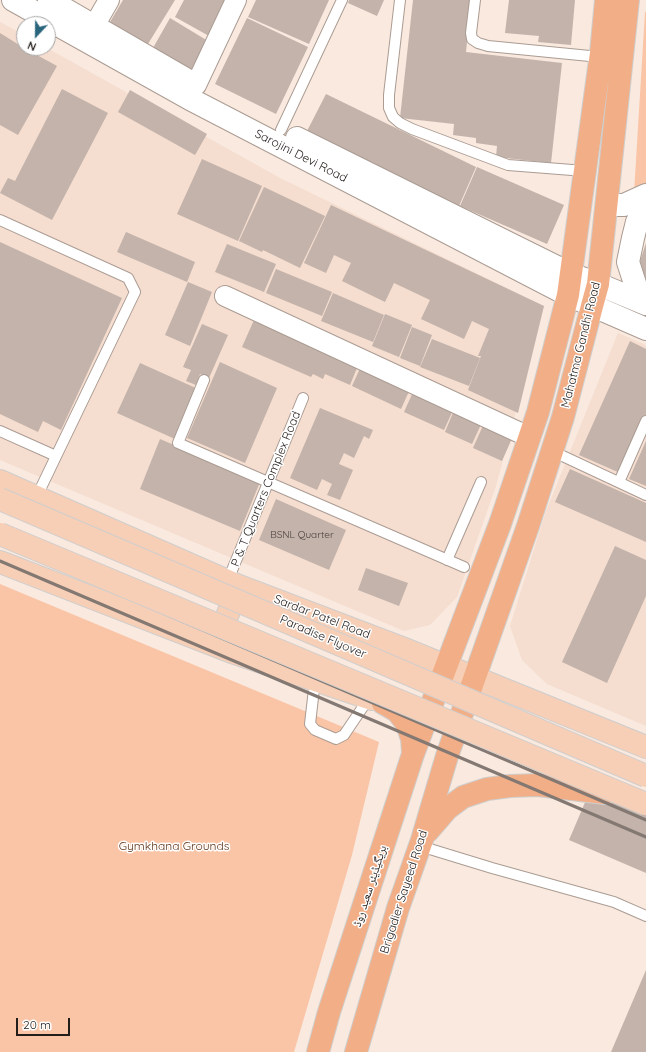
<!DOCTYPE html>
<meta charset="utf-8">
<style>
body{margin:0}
#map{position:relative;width:646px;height:1052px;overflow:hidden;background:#f9e9df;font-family:Quicksand,sans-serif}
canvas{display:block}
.north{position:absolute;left:16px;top:16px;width:40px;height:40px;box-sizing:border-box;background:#fff;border:1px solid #a7a5a4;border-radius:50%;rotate:202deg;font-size:11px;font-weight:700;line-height:16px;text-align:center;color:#241e1b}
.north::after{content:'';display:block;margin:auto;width:14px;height:18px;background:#29667d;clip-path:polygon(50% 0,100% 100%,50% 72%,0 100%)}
.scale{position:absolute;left:16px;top:1018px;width:54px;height:18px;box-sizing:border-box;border:2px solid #241e1b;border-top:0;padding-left:5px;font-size:12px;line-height:14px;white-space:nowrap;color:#241e1b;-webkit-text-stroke:3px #fff;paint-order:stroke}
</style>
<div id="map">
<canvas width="646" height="1052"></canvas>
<div class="north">N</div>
<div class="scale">20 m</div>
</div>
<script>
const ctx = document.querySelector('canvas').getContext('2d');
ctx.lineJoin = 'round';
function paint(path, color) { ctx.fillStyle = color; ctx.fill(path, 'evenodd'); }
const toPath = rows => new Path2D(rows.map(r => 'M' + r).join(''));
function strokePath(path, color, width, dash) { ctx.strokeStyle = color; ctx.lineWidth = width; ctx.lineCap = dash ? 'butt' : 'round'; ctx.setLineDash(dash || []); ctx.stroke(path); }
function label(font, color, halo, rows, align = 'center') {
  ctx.font = font + ' Quicksand,"Noto Naskh Arabic",sans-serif'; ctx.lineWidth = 3; ctx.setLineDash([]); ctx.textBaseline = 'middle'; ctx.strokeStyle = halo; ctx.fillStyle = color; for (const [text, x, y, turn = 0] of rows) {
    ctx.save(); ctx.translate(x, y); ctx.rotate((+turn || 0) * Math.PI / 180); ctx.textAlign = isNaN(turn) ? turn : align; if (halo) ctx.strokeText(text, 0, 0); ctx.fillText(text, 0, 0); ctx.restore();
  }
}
paint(toPath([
 [0,22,24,35,24,48,47,48,280,178,544,306,496,486,457,597,430,625,404,631,0,460],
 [618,333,646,345,646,726,547,684,522,660,510,626,546,511]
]), '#f5ddd0');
paint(toPath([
 [645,12,646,12,646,186,634,193],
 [0,584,379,742,352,855,294,1052,0,1052]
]), '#fac5a6');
paint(toPath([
 [123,0,175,0,148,44,110,22],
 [184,0,228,0,209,36,175,17],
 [256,0,329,0,309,44,248,17],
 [349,0,384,0,377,16,348,3],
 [413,0,471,0,466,52,562,63,551,163,496,157,497,146,476,143,476,138,453,135,454,124,400,118],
 [509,0,575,0,571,45,538,42,539,36,505,33],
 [170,18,208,41,191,70,153,48],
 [247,18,308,47,276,114,215,84],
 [0,33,24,48,57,66,18,135,0,125],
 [62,89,108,113,52,220,0,193,8,178,15,181],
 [130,90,207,134,195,155,118,112],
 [326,94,476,167,459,206,306,133],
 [202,159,262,186,238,241,177,214],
 [477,167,564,205,547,244,460,206],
 [264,187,325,216,300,268,263,250,262,252,239,241],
 [331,205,544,306,518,413,468,390,481,356,478,356,489,329,472,321,464,339,421,319,430,300,394,283,385,302,342,281,351,263,334,255,326,273,304,263],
 [126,232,195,262,187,282,117,252],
 [0,242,122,298,61,430,43,421,38,432,0,414],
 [646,243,646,282,640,261],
 [227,244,276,264,264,292,215,272],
 [276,269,332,292,322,316,266,293],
 [188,282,212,292,190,346,165,335],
 [333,293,384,315,373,342,321,321],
 [385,314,412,325,399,357,372,346],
 [254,320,359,363,350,385,325,374,323,379,313,374,311,377,242,347],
 [202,324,228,335,209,378,200,374,196,385,186,381,191,370,183,367],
 [412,327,432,335,420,366,400,358],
 [432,339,480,358,469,386,420,367],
 [630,341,646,349,646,414,620,473,579,455],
 [220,362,277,388,245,463,187,438],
 [140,363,198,389,175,439,117,413],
 [362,364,411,387,401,409,352,386],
 [414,390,454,408,444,430,404,412],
 [320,408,373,430,369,439,364,436,354,458,344,453,339,464,353,470,340,500,327,495,332,484,322,479,317,490,290,478],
 [455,408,483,420,472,444,445,432],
 [485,421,514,434,502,461,473,448],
 [160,439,260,482,240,531,140,489],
 [646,441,646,486,629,479],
 [570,469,646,503,646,542,555,502],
 [276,499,346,530,329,570,259,540],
 [615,546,646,560,646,596,607,683,562,662],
 [366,568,408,583,399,606,358,590],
 [595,779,646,800,646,873,569,840],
 [646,970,646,1052,611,1052]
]), '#c3b3aa');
const lane = toPath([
 [400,0,389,95,389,108,393,117,400,123,412,129,508,165,585,171],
 [475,0,471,33,472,39,478,43,488,46,600,57],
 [281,130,342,0],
 [0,220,128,278,135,292,36,498],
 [204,380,178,443,464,567],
 [0,431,56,456],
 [552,451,646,495],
 [619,482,646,421],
 [447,560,481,482],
 [228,580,303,398],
 [315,680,310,724,315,730,336,739,344,735,369,698],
 [420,846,492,868,614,902,646,916]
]);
const street = toPath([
 [94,26,109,0],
 [196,85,236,0],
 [225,296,529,437]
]);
const secondary = toPath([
 [13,0,190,99,568,295,646,329],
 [49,0,189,81],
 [297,138,571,274,598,284,646,304],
 [607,205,624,205,646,195],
 [641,302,628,262,633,238,637,222,646,208]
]);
const primary = toPath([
 [0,481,239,586,407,650,646,747],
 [0,562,232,652,372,699],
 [216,644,239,586]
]);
const highway = toPath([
 [383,703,397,711,407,724,412,739,413,753],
 [428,831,447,809,463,797,487,789,510,786,538,785,605,793],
 [318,1052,329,1012,413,754,500,524,538,412,568,295,601,53,606,0],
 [356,1052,398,908,422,840,447,756,528,526,563,417,592,306,598,284,628,0]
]);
strokePath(lane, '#ab9c93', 12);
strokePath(street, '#ab9c93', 22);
strokePath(secondary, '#ab9c93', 24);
strokePath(primary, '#cfcecd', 24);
strokePath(highway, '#cfcecd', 24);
strokePath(lane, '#fff', 10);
strokePath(street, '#fff', 20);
strokePath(secondary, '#fff', 22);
strokePath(primary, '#f7cfb7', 22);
strokePath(highway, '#f2af87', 22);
strokePath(toPath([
 [0,543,646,820],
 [0,561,646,837]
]), '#837872', 3);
const primaryBridge = toPath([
 [0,499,646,776],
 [0,534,646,804]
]);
strokePath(primaryBridge, '#cfcecd', 24, []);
strokePath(primaryBridge, '#f7cfb7', 22);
label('10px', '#4c433f', null, [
 ["BSNL Quarter",302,535]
]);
label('12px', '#241e1b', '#fff', [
 ["Sarojini Devi Road",301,156,27],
 ["Mahatma Gandhi Road",581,345,-76],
 ["P & T Quarters Complex Road",266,489,-68],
 ["Sardar Patel Road",322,617,21],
 ["Paradise Flyover",323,637,23],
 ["بریگیڈیئر سعید روڈ",370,886,-72],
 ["Brigadier Sayeed Road",404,892,-72]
]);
label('12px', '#5d3216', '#fff', [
 ["Gymkhana Grounds",174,846]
]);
</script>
